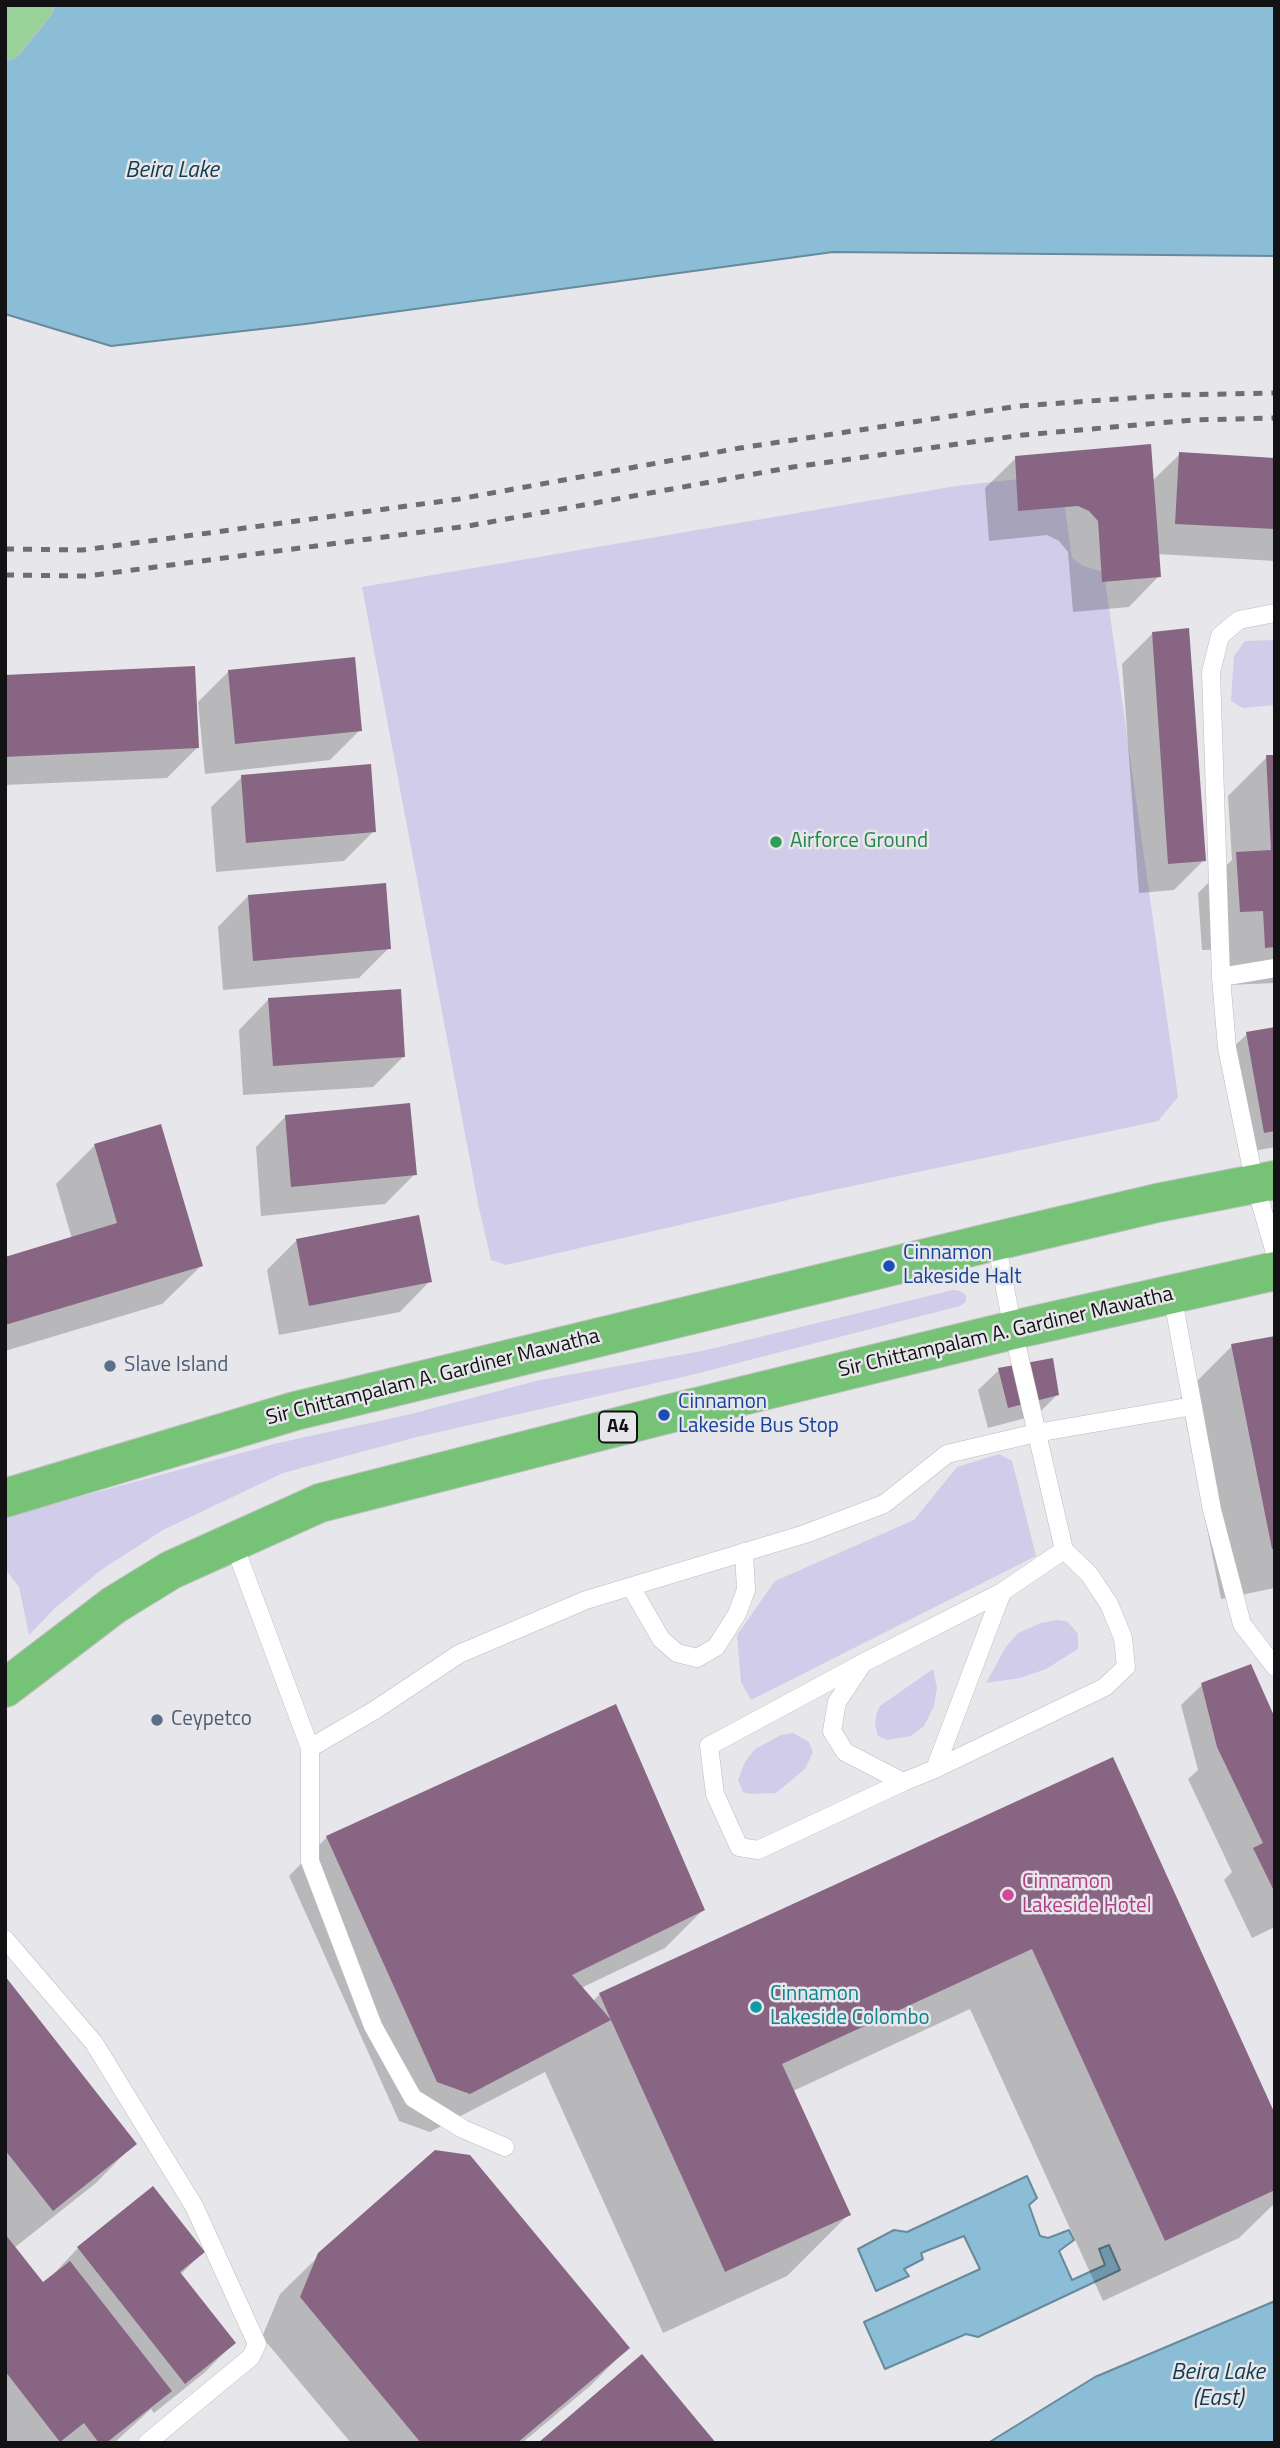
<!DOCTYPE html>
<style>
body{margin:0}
#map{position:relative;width:1280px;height:2448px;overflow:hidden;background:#e7e6ea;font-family:"Titillium Web",sans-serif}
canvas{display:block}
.frame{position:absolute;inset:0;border:7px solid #121214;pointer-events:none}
</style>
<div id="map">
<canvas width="1280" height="2448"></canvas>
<div class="frame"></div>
</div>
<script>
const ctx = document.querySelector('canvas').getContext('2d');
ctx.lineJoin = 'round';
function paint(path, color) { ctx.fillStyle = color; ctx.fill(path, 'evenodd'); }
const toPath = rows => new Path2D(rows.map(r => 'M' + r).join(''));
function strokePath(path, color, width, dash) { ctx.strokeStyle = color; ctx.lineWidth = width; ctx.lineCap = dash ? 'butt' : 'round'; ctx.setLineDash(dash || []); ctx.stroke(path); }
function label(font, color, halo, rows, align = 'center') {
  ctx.font = font + ' "Titillium Web",sans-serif'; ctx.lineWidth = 5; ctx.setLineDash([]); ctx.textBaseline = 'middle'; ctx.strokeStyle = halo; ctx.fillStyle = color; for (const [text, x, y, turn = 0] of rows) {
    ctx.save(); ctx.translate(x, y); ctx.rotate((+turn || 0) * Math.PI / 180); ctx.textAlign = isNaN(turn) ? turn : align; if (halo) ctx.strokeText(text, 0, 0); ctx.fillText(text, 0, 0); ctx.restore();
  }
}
paint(toPath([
 [1046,476,1061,479,1072,558,1083,566,1104,572,1178,1097,1158,1121,805,1196,506,1265,491,1260,479,1208,362,587,956,486],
 [1275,640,1275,705,1243,708,1231,701,1234,656,1245,641],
 [953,1290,960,1291,966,1295,966,1302,960,1306,687,1376,417,1437,283,1473,163,1530,101,1570,55,1608,29,1635,19,1587,5,1569,5,1517,278,1443,411,1414,540,1380,702,1351],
 [999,1454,1012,1461,1036,1556,751,1700,741,1682,737,1635,775,1581,914,1520,957,1467],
 [1056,1620,1067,1621,1078,1634,1078,1649,1046,1669,1020,1678,986,1683,1006,1647,1018,1633,1041,1623],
 [933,1669,937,1688,934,1706,924,1726,911,1736,887,1740,878,1736,875,1725,877,1712,880,1706],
 [793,1733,809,1742,813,1752,805,1769,776,1793,751,1794,743,1792,738,1780,745,1762,755,1749,781,1735]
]), '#d1ccea');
const water = toPath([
 [5,5,1275,5,1275,256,833,252,305,324,111,346,5,314,5,5],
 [1027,2176,1037,2198,1029,2205,1040,2236,1048,2238,1069,2230,1074,2240,1059,2251,1072,2280,1105,2265,1099,2249,1109,2245,1120,2270,978,2337,966,2334,885,2369,864,2322,980,2269,964,2236,921,2253,923,2259,904,2269,909,2276,876,2291,858,2249,894,2230,907,2232,1027,2176],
 [1275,2301,1275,2443,988,2443,1095,2377,1275,2301]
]);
paint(water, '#8cbdd7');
strokePath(water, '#678a9c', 2);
paint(toPath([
 [1180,454,1275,459,1275,561,1157,554,1159,576,1129,607,1073,612,1068,552,1059,541,1047,535,989,541,985,488,1016,458,1152,481],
 [1152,634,1204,860,1174,890,1139,893,1122,664],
 [228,672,360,730,330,760,205,774,198,702],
 [5,677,197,748,167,778,5,785],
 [1267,757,1275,757,1275,983,1227,985,1225,949,1202,950,1198,893,1232,860,1228,796],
 [242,777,374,831,344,861,216,872,211,807],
 [248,896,389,948,359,978,223,990,218,927],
 [269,999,403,1057,373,1087,243,1095,239,1030],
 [1275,1029,1275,1147,1243,1153,1226,1054,1247,1034],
 [286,1116,415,1174,385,1204,261,1216,256,1147],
 [95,1145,201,1266,162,1304,5,1351,5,1259,72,1239,56,1184],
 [297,1240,430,1281,400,1312,279,1335,267,1270],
 [1275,1337,1275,1588,1221,1599,1181,1397,1232,1346],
 [999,1370,1057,1395,1037,1415,988,1428,978,1390],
 [1202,1685,1275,1722,1275,1927,1252,1938,1224,1880,1232,1872,1188,1779,1198,1770,1181,1705],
 [1112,1759,1275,2118,1275,2203,1239,2238,1103,2301,970,2009,793,2091,849,2214,787,2276,663,2333,545,2072,430,2132,399,2121,289,1876,327,1837,703,1910,665,1948,581,1988,593,2001,600,1994],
 [5,1979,134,2144,96,2183,14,2248,43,2285,78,2248,153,2188,203,2252,180,2275,234,2343,204,2373,154,2413,151,2409,114,2443,5,2443],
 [320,2255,628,2348,590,2386,522,2443,351,2443,262,2337,280,2294]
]), '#0003');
paint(toPath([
 [1151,444,1161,577,1102,582,1098,521,1089,511,1078,506,1018,511,1015,456],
 [1179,452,1275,458,1275,529,1175,524],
 [1189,628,1206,861,1168,864,1152,632],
 [355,657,362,731,235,744,228,670],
 [195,666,199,748,5,757,5,675],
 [1266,755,1275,755,1275,947,1265,948,1263,911,1240,912,1236,852,1271,850],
 [371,764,376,832,246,843,241,775],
 [386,883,391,949,253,961,248,895],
 [401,989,405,1057,273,1066,268,998],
 [1275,1027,1275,1131,1264,1133,1246,1032],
 [410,1103,417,1175,291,1187,285,1115],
 [161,1124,203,1266,5,1325,5,1257,117,1223,94,1144],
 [419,1215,432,1282,309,1306,296,1239],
 [1275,1336,1275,1548,1272,1549,1231,1344],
 [1053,1358,1059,1395,1008,1408,998,1368],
 [1251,1664,1275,1718,1275,1893,1253,1848,1263,1843,1217,1747,1201,1683],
 [616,1704,705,1910,572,1975,611,2020,599,1993,1113,1757,1275,2114,1275,2190,1165,2241,1032,1949,782,2064,851,2215,725,2272,611,2020,470,2094,437,2082,326,1836],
 [5,1976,137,2144,53,2211,5,2150],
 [435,2150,470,2155,630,2348,517,2443,421,2443,300,2297,318,2253],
 [153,2186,205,2252,180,2272,236,2343,185,2384,77,2247],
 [5,2234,43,2282,70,2261,172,2391,106,2443,99,2443,84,2423,60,2442,5,2371],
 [642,2354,716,2443,538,2443]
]), '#896584');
const service = toPath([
 [1275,613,1239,620,1220,636,1211,672,1221,977,1227,1048,1255,1184,1275,1253],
 [1221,977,1275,968],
 [996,1241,1013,1330,1064,1550,1089,1574,1109,1604,1123,1638,1126,1667,1105,1687,935,1769,903,1782,758,1850,739,1847,715,1794,709,1746,863,1663,1002,1592,1064,1550],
 [1172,1294,1212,1510,1242,1624,1275,1667],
 [233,1542,310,1748,310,1861,373,2026,413,2098,463,2129,505,2147],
 [631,1587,661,1639,677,1653,697,1658,716,1647,737,1614,746,1590,744,1552],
 [861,1666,837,1702,832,1731,845,1752,903,1782],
 [310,1748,375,1710,459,1654,586,1600,805,1534,884,1504,947,1454,1036,1433,1193,1406],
 [935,1769,1002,1592],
 [5,1939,94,2043,194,2206,257,2344,251,2357,147,2443]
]);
const primary = toPath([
 [5,41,34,5]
]);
const trunk = toPath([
 [5,1498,295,1411,996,1241,1157,1203,1275,1180],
 [5,1688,114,1605,171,1570,320,1503,664,1415,1013,1330,1275,1271]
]);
strokePath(service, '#bcbbbf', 19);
strokePath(primary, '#c1c1c2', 40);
strokePath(trunk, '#c1c1c2', 40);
strokePath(service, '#fff', 18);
strokePath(primary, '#98d299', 38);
strokePath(trunk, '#76c377', 38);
strokePath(toPath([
 [5,549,83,550,459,499,740,448,1019,406,1175,395,1275,393],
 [5,575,87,576,468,526,793,467,1023,435,1193,420,1275,418]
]), '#6e6e71', 5, [9, 9]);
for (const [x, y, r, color] of [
 [776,842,7,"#2e9e5b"],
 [889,1266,7,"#1a4fb4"],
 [110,1366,7,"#5c6f8a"],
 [664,1415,7,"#1a4fb4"],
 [157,1720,7,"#5c6f8a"],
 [1008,1895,7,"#d1479c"],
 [756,2007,7,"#0f9aa8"]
]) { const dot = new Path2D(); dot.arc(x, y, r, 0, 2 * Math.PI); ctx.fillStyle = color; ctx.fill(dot); strokePath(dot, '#e7e6ea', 2.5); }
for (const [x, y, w] of [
 [618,1427,38]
]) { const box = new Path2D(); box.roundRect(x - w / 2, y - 15.5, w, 31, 5); ctx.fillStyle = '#e7e6ea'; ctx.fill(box); strokePath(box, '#121214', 2); }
label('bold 19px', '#121214', null, [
 ["A4",618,1427]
]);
label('21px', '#27864d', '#e7e6ea', [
 ["Airforce Ground",790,842]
], 'left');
label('21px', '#164399', '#e7e6ea', [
 ["Cinnamon",903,1254],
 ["Lakeside Halt",903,1278],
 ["Cinnamon",678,1403],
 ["Lakeside Bus Stop",678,1427]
], 'left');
label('21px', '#121214', '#e7e6ea', [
 ["Sir Chittampalam A. Gardiner Mawatha",1006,1333,-13],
 ["Sir Chittampalam A. Gardiner Mawatha",433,1378,-14]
]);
label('21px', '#4e5e75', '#e7e6ea', [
 ["Slave Island",124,1366],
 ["Ceypetco",171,1720]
], 'left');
label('21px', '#b23c85', '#e7e6ea', [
 ["Cinnamon",1022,1883],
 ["Lakeside Hotel",1022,1907]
], 'left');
label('21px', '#0d838f', '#e7e6ea', [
 ["Cinnamon",770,1995],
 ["Lakeside Colombo",770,2019]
], 'left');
label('italic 23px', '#123b4f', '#e7e6ea', [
 ["Beira Lake",172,171],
 ["Beira Lake",1218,2373],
 ["(East)",1218,2399]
]);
</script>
